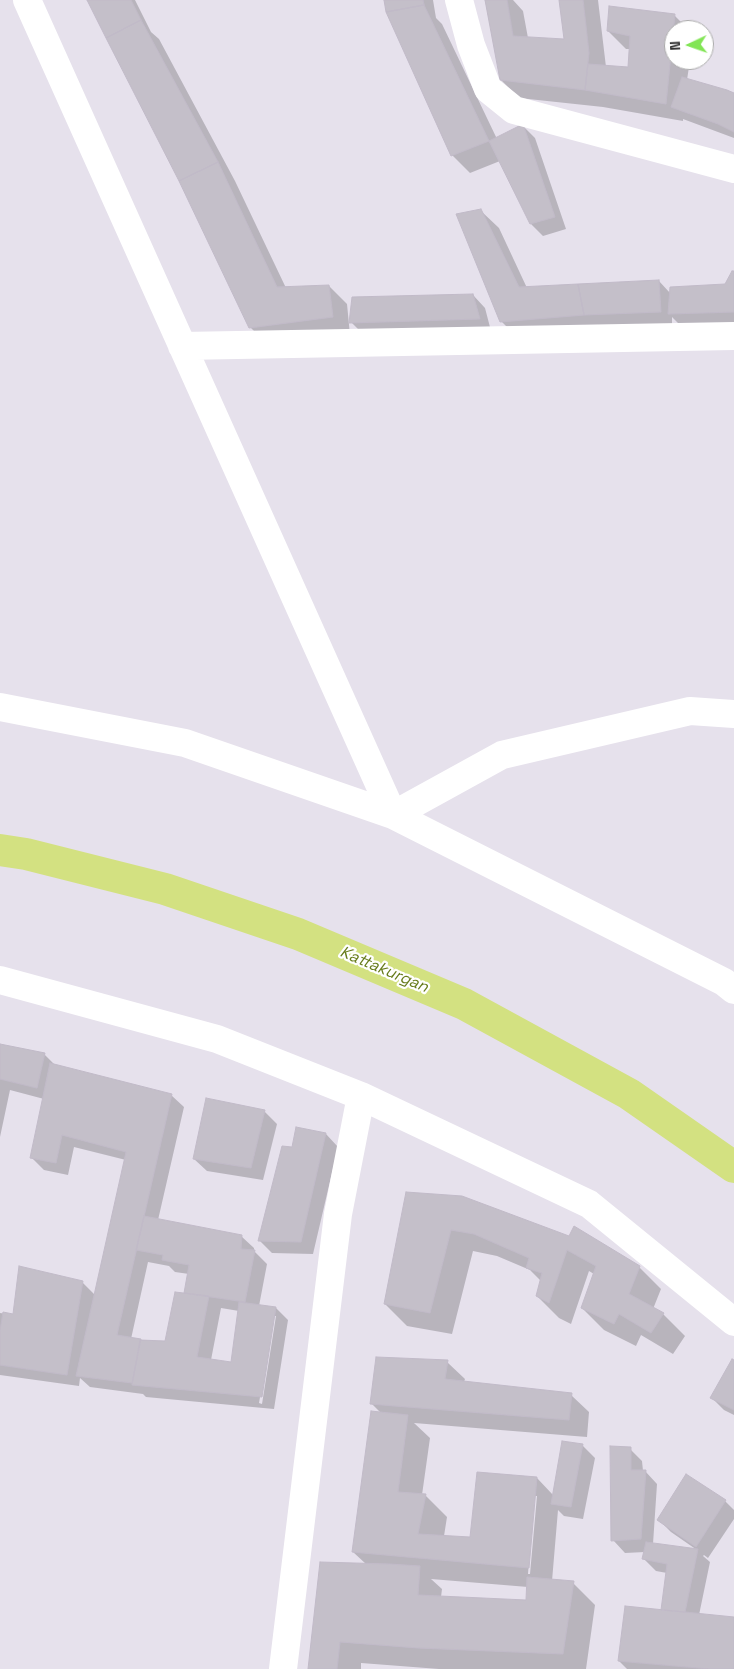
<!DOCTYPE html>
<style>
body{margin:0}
#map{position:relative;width:734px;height:1669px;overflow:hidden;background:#e6e1ec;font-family:"Space Grotesk",sans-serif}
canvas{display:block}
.north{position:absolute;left:664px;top:20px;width:50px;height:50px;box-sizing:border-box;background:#fff;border:1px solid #ababab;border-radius:50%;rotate:267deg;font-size:14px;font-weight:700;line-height:20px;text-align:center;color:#2d2d2d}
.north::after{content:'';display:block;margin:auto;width:18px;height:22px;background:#82e555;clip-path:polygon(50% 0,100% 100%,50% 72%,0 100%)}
</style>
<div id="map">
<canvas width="734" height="1669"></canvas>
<div class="north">N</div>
</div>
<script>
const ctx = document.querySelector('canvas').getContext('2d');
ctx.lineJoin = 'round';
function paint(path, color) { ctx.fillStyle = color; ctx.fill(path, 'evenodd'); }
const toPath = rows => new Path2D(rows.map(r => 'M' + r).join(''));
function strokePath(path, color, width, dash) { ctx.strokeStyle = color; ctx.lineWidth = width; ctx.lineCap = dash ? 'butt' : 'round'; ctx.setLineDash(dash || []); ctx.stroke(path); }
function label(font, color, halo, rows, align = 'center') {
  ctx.font = font + ' "Space Grotesk",sans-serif'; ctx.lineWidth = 4.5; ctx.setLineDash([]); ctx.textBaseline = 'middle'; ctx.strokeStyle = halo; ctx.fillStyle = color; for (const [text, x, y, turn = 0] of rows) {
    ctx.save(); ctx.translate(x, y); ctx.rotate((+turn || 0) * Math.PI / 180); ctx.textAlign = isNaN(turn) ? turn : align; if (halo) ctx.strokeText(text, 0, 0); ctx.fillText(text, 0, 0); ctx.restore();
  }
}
paint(toPath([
 [88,0,135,0,151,32,159,39,235,181,286,288,329,286,347,304,350,335,268,345,250,327,180,180],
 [385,0,433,0,436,18,442,24,497,139,523,126,535,138,566,229,543,236,531,224,500,161,470,173,452,155],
 [485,0,513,0,523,11,528,38,565,40,560,0,598,0,606,67,629,68,631,49,626,49,608,31,675,16,689,30,674,30,674,60,690,60,687,80,734,95,734,138,683,119,683,121,603,107,519,98,501,80],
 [481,211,499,228,527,288,659,281,670,293,726,285,734,273,734,330,686,331,672,317,672,324,519,339,502,322],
 [473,295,485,308,491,331,363,334,351,322],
 [0,1045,44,1054,56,1066,171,1095,184,1107,158,1220,241,1236,254,1248,254,1251,267,1264,259,1306,276,1308,288,1320,274,1409,146,1397,143,1394,90,1387,80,1378,79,1386,0,1375,0,1313,14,1315,82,1282,95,1295,126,1160,74,1147,68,1175,44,1170,31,1157,44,1099,10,1090,0,1137],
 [148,1262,169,1266,175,1272,189,1274,184,1294,166,1342,131,1339],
 [221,1308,239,1311,232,1363,211,1360],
 [274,1316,276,1316,262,1404,259,1403],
 [264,1111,277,1124,263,1180,207,1171,194,1159],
 [326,1134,338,1147,313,1254,272,1253,260,1241,293,1149],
 [407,1193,639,1267,661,1289,653,1309,663,1314,685,1336,673,1354,641,1335,636,1346,604,1330,582,1308,594,1274,589,1271,571,1324,559,1318,537,1296,541,1281,530,1270,497,1256,473,1251,452,1334,407,1326,385,1304],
 [734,1361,734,1415,724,1410,712,1398],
 [447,1362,465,1379,464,1382,571,1395,589,1412,587,1437,414,1423,430,1438,422,1495,425,1495,447,1517,444,1536,471,1538,537,1478,553,1495,563,1442,583,1446,595,1458,583,1519,564,1516,558,1510,552,1581,573,1583,595,1605,586,1669,439,1669,361,1663,361,1669,309,1669,366,1564,353,1552,381,1413,371,1403],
 [534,1496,537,1496,530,1574,528,1574],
 [431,1579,528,1587,528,1601,441,1597,442,1589],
 [630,1449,642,1461,643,1471,645,1471,657,1484,653,1544,697,1550,671,1532,659,1520,686,1476,725,1501,734,1510,734,1519,708,1558,704,1555,703,1556,710,1562,699,1615,734,1618,734,1669,627,1669,619,1661,664,1611,667,1573,656,1571,644,1559,645,1552,625,1553,613,1540]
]), '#0003');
strokePath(toPath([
 [0,850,26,854,165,889,298,934,464,1004,629,1094,734,1167]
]), '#d3e181', 32);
const building = toPath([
 [87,0,131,0,141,20,106,38,87,0],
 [384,0,423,0,424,5,386,12,384,0],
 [485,0,507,0,513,36,564,39,559,0,583,0,589,53,585,90,500,80,485,0],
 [424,5,489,141,451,156,386,12,424,5],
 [609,6,675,14,666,104,585,90,588,64,628,67,630,36,607,31,609,6],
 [141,20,218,162,179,181,106,38,141,20],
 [682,77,727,90,734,93,734,132,718,124,671,107,682,77],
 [523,124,555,217,530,224,489,141,523,124],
 [218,162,277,287,329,285,333,317,249,328,179,181,218,162],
 [481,209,519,287,578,284,584,315,500,322,456,214,481,209],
 [732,271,734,271,734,312,668,314,670,287,725,284,732,271],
 [659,280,661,312,584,315,578,284,659,280],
 [473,294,480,319,349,323,352,297,473,294],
 [0,1044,45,1053,37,1088,0,1079,0,1044],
 [50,1063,172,1094,117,1335,141,1339,132,1383,76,1376,126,1152,62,1135,56,1163,30,1158,50,1063],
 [206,1098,265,1110,251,1168,193,1159,206,1098],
 [296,1127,326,1133,301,1242,258,1241,282,1146,292,1147,296,1127],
 [406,1192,462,1196,569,1236,574,1226,640,1266,629,1294,664,1313,651,1333,619,1314,614,1324,581,1308,596,1266,567,1250,549,1303,536,1296,542,1273,526,1268,529,1258,474,1234,451,1230,430,1313,384,1304,406,1192],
 [144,1216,242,1235,241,1249,255,1250,245,1302,184,1293,189,1265,162,1260,163,1255,136,1250,144,1216],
 [19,1266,83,1281,67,1375,0,1365,0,1331,3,1312,13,1314,19,1266],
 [175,1292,209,1296,197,1357,231,1362,239,1302,276,1307,262,1397,132,1385,140,1340,165,1341,175,1292],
 [376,1357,448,1360,445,1379,572,1393,569,1420,370,1404,376,1357],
 [732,1359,734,1360,734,1410,710,1398,732,1359],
 [371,1411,408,1415,398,1492,426,1494,418,1534,470,1537,477,1472,537,1477,529,1568,352,1552,371,1411],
 [562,1441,583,1444,571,1507,551,1504,562,1441],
 [610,1446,631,1447,631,1470,646,1470,641,1539,611,1541,610,1446],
 [686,1474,726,1500,696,1547,657,1520,686,1474],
 [646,1542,698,1549,685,1612,661,1610,667,1564,642,1559,646,1542],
 [320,1562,389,1564,420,1566,418,1595,526,1600,527,1577,574,1581,563,1654,418,1648,340,1642,337,1669,308,1669,320,1562],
 [625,1606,734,1617,734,1669,710,1669,618,1661,625,1606]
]);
paint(building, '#c4bfc9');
strokePath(building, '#c1bac8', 1);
strokePath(toPath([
 [27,0,393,815,502,755,690,711,734,714],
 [459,0,471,45,488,89,514,110,734,169],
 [182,346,734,336],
 [0,707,185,743,393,815,724,982,734,990],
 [0,980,217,1039,361,1096,589,1204,734,1322],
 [283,1669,338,1214,361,1096]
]), '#fff', 28);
label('italic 16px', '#677c1c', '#fff', [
 ["Kattakurgan",384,970,23]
]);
</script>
